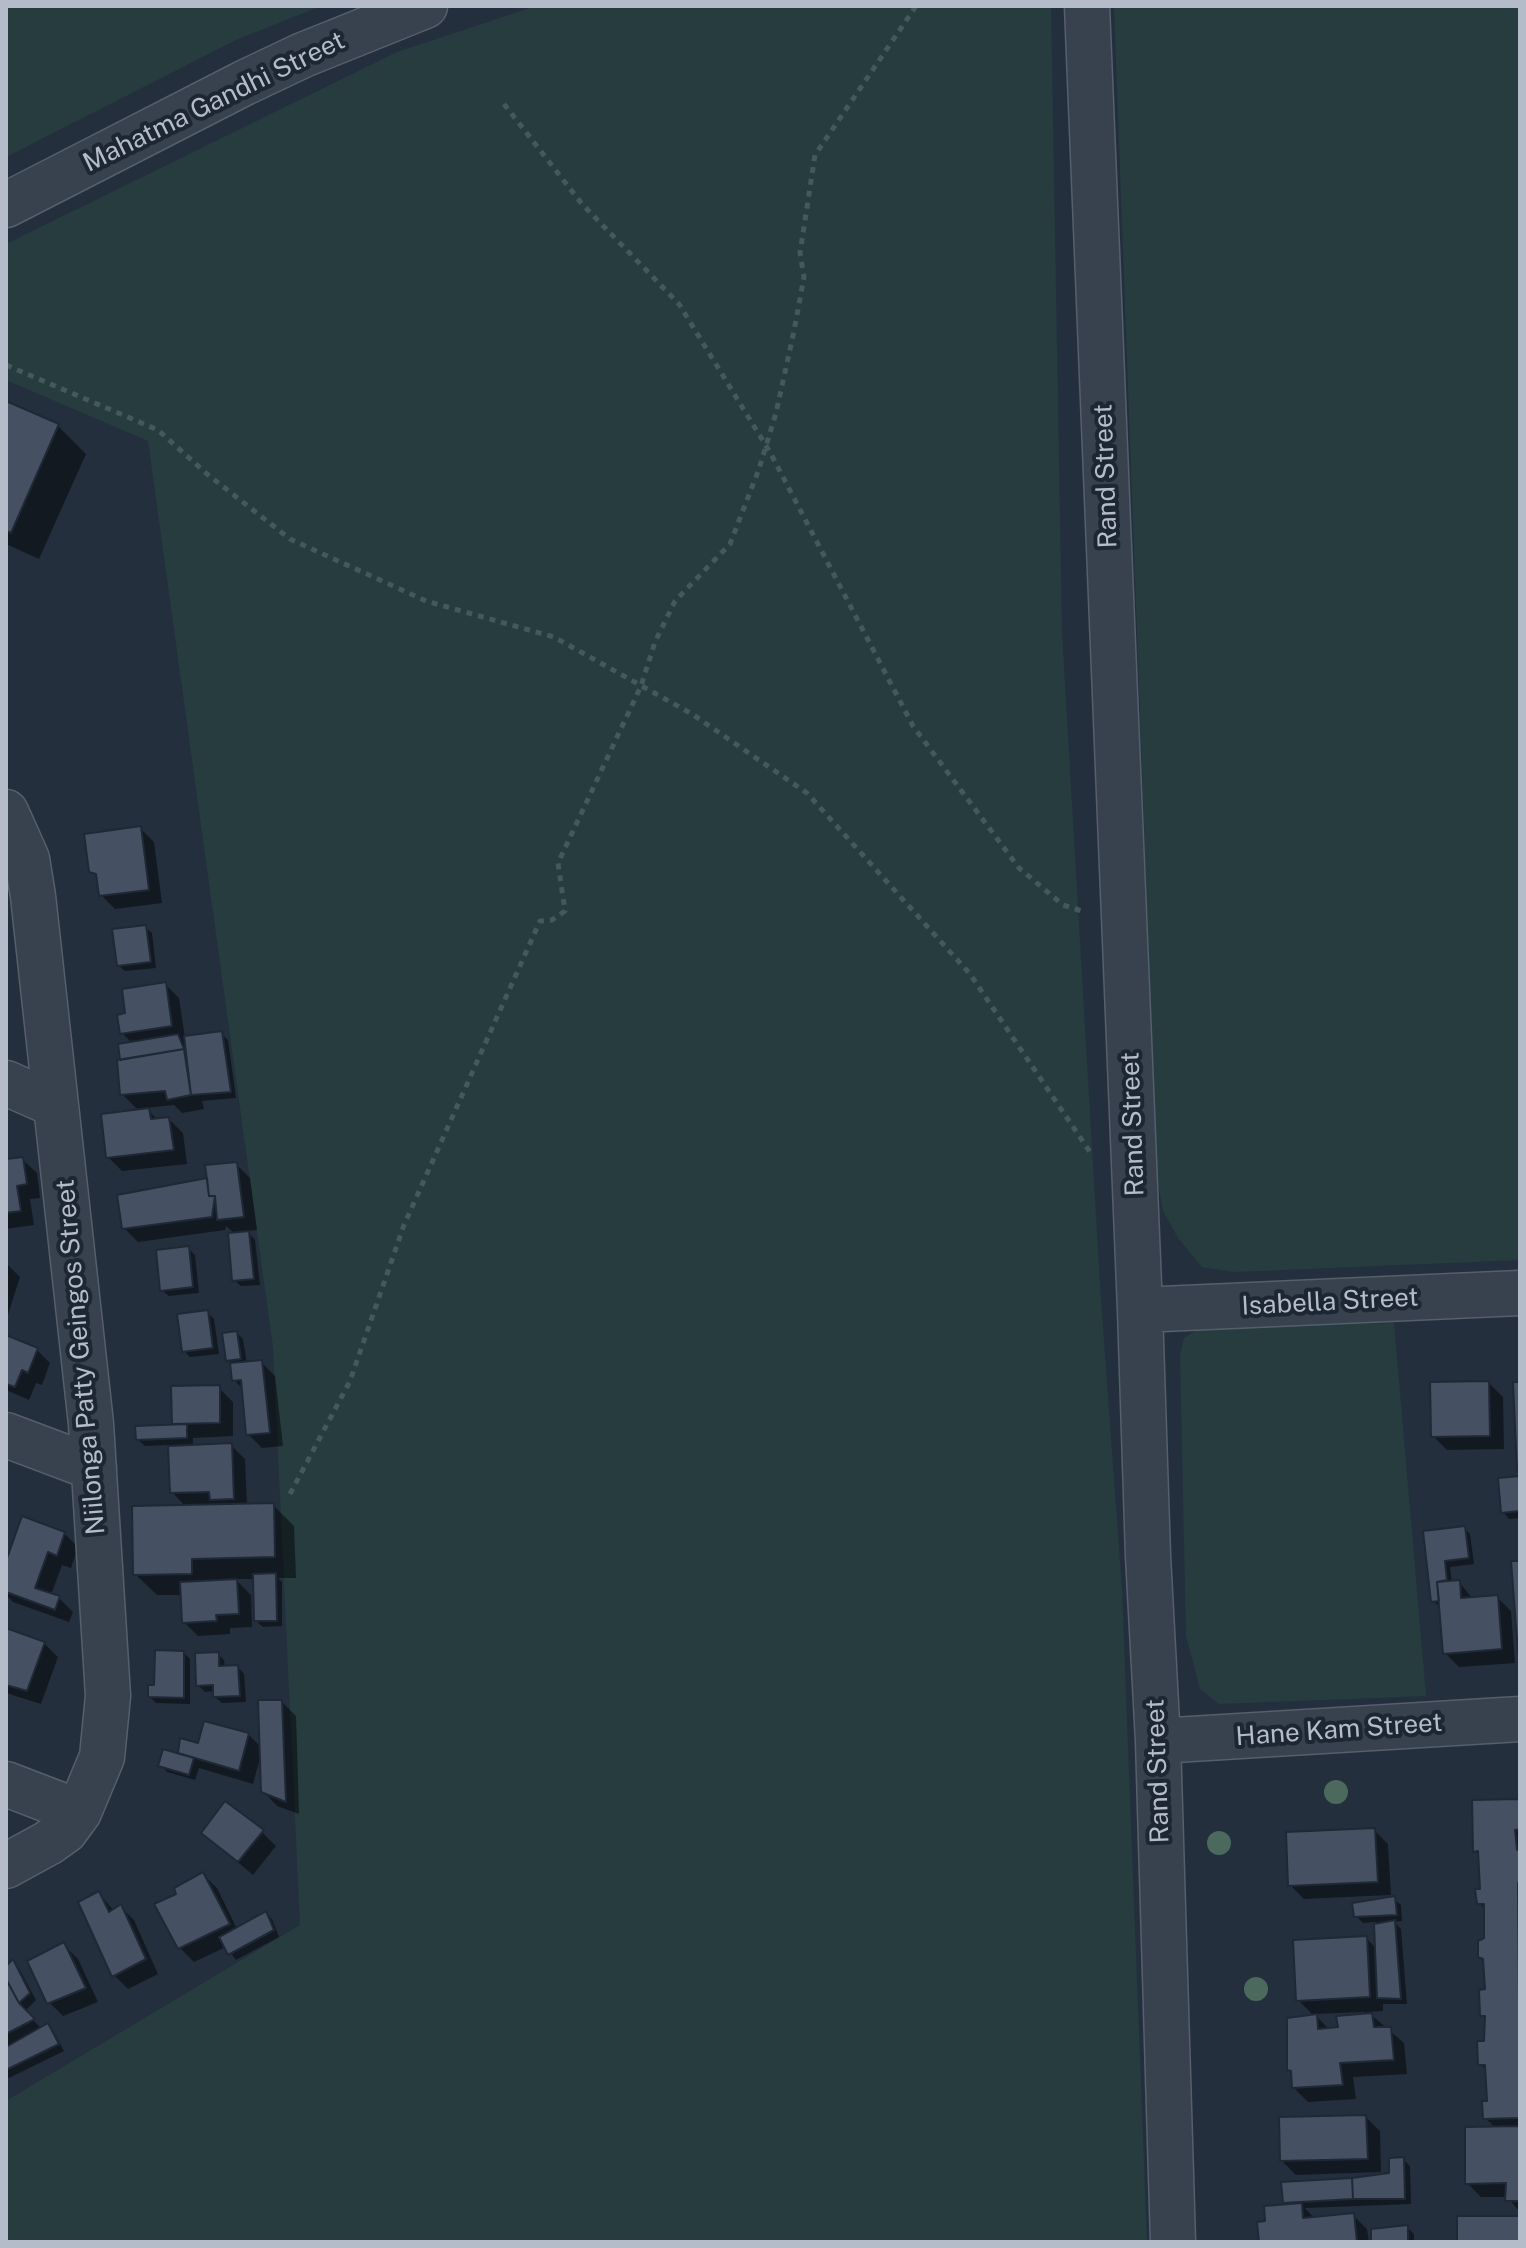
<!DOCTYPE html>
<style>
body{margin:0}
#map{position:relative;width:1526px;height:2248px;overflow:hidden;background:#242f3e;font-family:"Public Sans",sans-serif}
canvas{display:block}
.frame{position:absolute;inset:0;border:8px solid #b4bcc9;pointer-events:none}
</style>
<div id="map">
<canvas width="1526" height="2248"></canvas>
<div class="frame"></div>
</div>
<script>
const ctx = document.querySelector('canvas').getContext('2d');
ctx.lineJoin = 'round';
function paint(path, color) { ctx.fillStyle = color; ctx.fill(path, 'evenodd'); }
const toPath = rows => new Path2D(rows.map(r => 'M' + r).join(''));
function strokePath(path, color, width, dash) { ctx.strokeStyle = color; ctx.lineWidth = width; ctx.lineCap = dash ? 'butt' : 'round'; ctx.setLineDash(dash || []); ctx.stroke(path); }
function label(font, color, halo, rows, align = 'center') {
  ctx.font = font + ' "Public Sans",sans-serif'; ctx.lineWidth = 8; ctx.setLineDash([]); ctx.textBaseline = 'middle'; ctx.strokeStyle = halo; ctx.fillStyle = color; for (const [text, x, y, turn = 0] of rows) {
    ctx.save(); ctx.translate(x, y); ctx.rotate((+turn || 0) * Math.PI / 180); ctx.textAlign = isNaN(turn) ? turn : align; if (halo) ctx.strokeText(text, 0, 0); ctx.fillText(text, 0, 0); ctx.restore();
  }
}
paint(toPath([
 [6,6,321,6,236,40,6,157],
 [536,6,1051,6,1062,632,1100,1285,1122,1590,1147,2242,6,2242,6,2101,300,1925,273,1347,148,441,6,380,6,244,397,52],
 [1114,6,1520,6,1520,1260,1235,1272,1202,1267,1178,1238,1163,1211,1157,1179],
 [1394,1323,1426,1696,1219,1704,1200,1689,1186,1636,1180,1355,1184,1338,1200,1328]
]), '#263c3f');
paint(toPath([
 [6,403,58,426,86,454,39,559,6,544],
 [140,828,154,842,162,903,115,909,101,895,98,878,91,871],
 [145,927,152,933,156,968,125,971,118,965],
 [165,984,179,998,185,1038,221,1034,228,1040,236,1098,202,1101,204,1109,182,1113,174,1105,146,1108,158,1120,169,1119,183,1133,187,1164,122,1171,108,1157,139,1111,122,1094,133,1044,122,1033,127,1015],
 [6,1157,9,1161,22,1159,37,1173,40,1198,30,1199,34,1225,6,1229],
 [236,1164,250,1178,257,1230,247,1231,255,1240,260,1285,241,1286,234,1280,235,1234,226,1226,225,1230,138,1242,124,1228],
 [188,1248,195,1255,199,1293,169,1296,162,1290],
 [6,1263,20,1277,7,1318,6,1318],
 [207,1312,214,1319,219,1354,190,1357,184,1351],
 [237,1333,243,1339,247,1364,261,1362,275,1376,283,1446,262,1448,248,1434,244,1390,234,1380,232,1364,228,1360],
 [6,1337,36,1349,50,1363,42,1385,36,1383,29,1400,6,1390],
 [1489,1383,1503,1397,1504,1449,1447,1450,1433,1436],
 [173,1388,219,1388,233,1402,233,1436,193,1438,193,1447,231,1445,245,1459,247,1505,273,1505,294,1526,296,1578,278,1578,282,1582,282,1626,263,1627,256,1621,255,1579,235,1579,251,1595,252,1627,230,1628,230,1634,198,1636,184,1622,183,1595,157,1595,135,1574,186,1507,172,1492,170,1445,145,1446,138,1440,174,1426],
 [1520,1478,1520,1518,1509,1519,1503,1512],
 [1464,1528,1470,1534,1474,1564,1450,1567,1452,1582,1459,1582,1473,1599,1497,1597,1511,1611,1515,1663,1459,1667,1445,1653,1440,1607,1433,1601,1425,1533],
 [64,1533,78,1547,71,1568,62,1565,51,1595,59,1598,73,1612,69,1622,13,1602,6,1595,6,1567],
 [6,1630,44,1643,58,1657,41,1704,6,1693],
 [184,1653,190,1659,190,1704,156,1703,150,1697],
 [218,1654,224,1660,225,1668,238,1667,244,1674,246,1702,222,1703,215,1697,215,1691,205,1692,198,1685],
 [282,1702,296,1716,299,1814,277,1806,263,1791,261,1755,253,1784,199,1768,195,1780,167,1772,161,1765,185,1757,180,1752,248,1734,262,1748],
 [1518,1801,1520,1803,1520,2212,1507,2197,1481,2197,1467,2183,1496,2128,1485,2118,1489,2103,1488,2071,1480,2064,1486,2043,1487,2021,1482,2015,1487,1991,1486,1910,1479,1903,1482,1890,1480,1856,1475,1851],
 [1374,1830,1388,1844,1391,1895,1304,1899,1290,1885],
 [262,1832,276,1846,253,1875,203,1833],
 [203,1874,217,1888,237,1929,266,1913,272,1919,279,1937,236,1960,226,1947,194,1962,180,1948,156,1905,178,1896],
 [99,1893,114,1911,121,1907,134,1920,158,1974,128,1989,114,1975],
 [1394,1899,1401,1905,1402,1921,1394,1922,1401,1929,1407,2004,1383,2004,1383,2011,1368,2012,1404,2043,1407,2074,1353,2077,1356,2099,1308,2102,1294,2088,1314,2016,1298,2000,1366,1938,1377,1949,1376,1922,1363,1923,1356,1916],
 [1364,2012,1364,2015,1340,2028,1330,2030,1314,2014],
 [64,1945,78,1959,98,2002,63,2016,49,2002],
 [13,1962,19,1968,36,2000,27,2009,33,2020,42,2029,47,2026,54,2032,64,2051,9,2078,6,2075,6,2049,9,2048,6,2045,6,1968],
 [1366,2117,1380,2131,1381,2172,1296,2175,1282,2161],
 [1403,2159,1410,2166,1411,2204,1305,2208,1315,2219,1353,2215,1367,2229,1369,2242,1261,2242,1268,2223,1288,2206,1285,2202,1391,2175],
 [1407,2227,1414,2234,1414,2242,1373,2242]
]), '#0007');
const building = toPath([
 [6,401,59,424,11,533,6,531,6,401],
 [141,826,149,890,99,896,96,874,89,872,84,834,141,826],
 [146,925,151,962,117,966,112,929,146,925],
 [166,982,172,1026,120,1034,117,1015,125,1013,122,989,166,982],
 [222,1031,231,1092,191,1095,184,1036,222,1031],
 [178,1034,184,1049,120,1060,118,1044,178,1034],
 [184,1049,191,1095,167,1100,165,1091,120,1095,117,1060,184,1049],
 [149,1108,151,1119,169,1117,174,1150,106,1158,101,1114,149,1108],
 [23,1157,27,1184,17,1186,21,1211,6,1213,6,1159,23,1157],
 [237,1162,244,1217,217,1220,215,1196,209,1196,205,1165,237,1162],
 [207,1178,209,1196,215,1196,212,1217,122,1229,117,1195,207,1178],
 [249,1231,254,1279,232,1281,228,1233,249,1231],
 [189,1246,193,1287,160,1291,156,1250,189,1246],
 [208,1310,213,1348,182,1352,177,1314,208,1310],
 [237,1331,241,1359,226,1361,222,1333,237,1331],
 [6,1335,38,1348,28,1373,22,1370,15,1387,6,1384,6,1335],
 [262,1360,270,1433,246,1435,241,1380,232,1381,230,1363,262,1360],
 [1489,1381,1490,1436,1431,1437,1430,1382,1489,1381],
 [1513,1382,1520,1382,1520,1470,1517,1470,1513,1382],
 [220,1385,220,1423,172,1424,171,1386,220,1385],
 [187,1424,187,1438,136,1440,135,1426,187,1424],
 [232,1443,234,1499,210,1500,209,1492,170,1493,168,1446,232,1443],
 [1520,1476,1520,1511,1501,1513,1498,1478,1520,1476],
 [274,1503,275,1557,192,1559,192,1574,133,1575,132,1506,274,1503],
 [22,1516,65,1532,57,1556,48,1552,35,1588,60,1596,55,1610,6,1592,6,1561,22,1516],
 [1465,1526,1469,1558,1445,1561,1447,1580,1437,1582,1439,1601,1431,1602,1423,1531,1465,1526],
 [1511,1561,1520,1561,1520,1652,1518,1652,1511,1561],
 [276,1573,277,1621,254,1621,253,1574,276,1573],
 [237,1579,239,1614,216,1615,217,1621,182,1623,180,1582,237,1579],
 [1460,1580,1461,1598,1498,1595,1502,1649,1443,1654,1437,1582,1460,1580],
 [6,1628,45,1642,27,1691,6,1685,6,1628],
 [155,1650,184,1651,184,1698,148,1697,148,1685,154,1685,155,1650],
 [219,1652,219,1666,238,1665,240,1696,213,1697,213,1685,196,1686,195,1653,219,1652],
 [258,1700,282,1700,286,1802,261,1792,258,1700],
 [204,1721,249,1733,239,1771,178,1753,180,1738,198,1743,204,1721],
 [163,1749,194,1758,189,1775,158,1766,163,1749],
 [1519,1799,1520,1829,1515,1830,1517,1850,1520,1850,1520,1883,1518,1883,1520,2118,1483,2119,1482,2101,1487,2101,1485,2065,1478,2065,1477,2041,1484,2041,1485,2016,1480,2016,1479,1990,1485,1989,1483,1959,1478,1957,1478,1941,1484,1938,1484,1904,1477,1904,1475,1889,1480,1889,1478,1851,1473,1852,1472,1800,1519,1799],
 [225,1801,264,1830,238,1862,201,1833,225,1801],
 [1375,1828,1378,1882,1288,1886,1286,1832,1375,1828],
 [203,1872,230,1924,178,1949,154,1904,176,1894,174,1888,203,1872],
 [99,1891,109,1912,121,1904,146,1959,112,1977,78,1902,99,1891],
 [1395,1896,1397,1915,1354,1917,1352,1903,1395,1896],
 [266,1911,274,1930,228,1955,219,1937,266,1911],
 [1395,1920,1401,1999,1377,1998,1374,1924,1395,1920],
 [1367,1936,1370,1997,1296,2001,1293,1940,1367,1936],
 [64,1942,86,1988,47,2004,27,1961,64,1942],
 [13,1959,30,1993,19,2003,6,1979,6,1966,13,1959],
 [6,1979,19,2003,35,2019,6,2034,6,1979],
 [1372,2013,1374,2027,1391,2027,1394,2060,1340,2063,1343,2085,1292,2088,1291,2071,1287,2070,1287,2018,1317,2014,1318,2029,1338,2027,1336,2016,1372,2013],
 [48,2023,59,2044,6,2070,6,2047,48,2023],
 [1366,2115,1368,2159,1280,2161,1279,2117,1366,2115],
 [1520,2126,1520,2201,1505,2201,1506,2183,1465,2184,1465,2127,1520,2126],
 [1404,2157,1405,2199,1353,2199,1352,2178,1389,2173,1389,2158,1404,2157],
 [1352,2178,1353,2199,1283,2203,1281,2182,1352,2178],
 [1302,2203,1303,2218,1354,2213,1357,2242,1259,2242,1257,2222,1265,2221,1264,2206,1302,2203],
 [1457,2216,1520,2216,1520,2242,1457,2242,1457,2216],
 [1408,2225,1408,2242,1371,2242,1371,2229,1408,2225]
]);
paint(building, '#455162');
strokePath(building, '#1f2835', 2);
const minor = toPath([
 [1087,6,1140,1310,1148,1556,1158,1741,1173,2242],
 [6,205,244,83,303,55,425,6],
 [6,812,27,859,33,896,91,1424,108,1696,102,1757,79,1812,65,1831,48,1843,6,1866],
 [6,1083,56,1105],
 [1140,1310,1520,1293],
 [6,1435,94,1468],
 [1158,1741,1520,1719],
 [6,1784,79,1812]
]);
strokePath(minor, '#565f6c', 47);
strokePath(toPath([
 [504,104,582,204,679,304,771,454,913,726,1019,868,1063,905,1085,912],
 [6,365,158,430,207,474,290,539,426,601,554,637,692,714,807,793,970,974,1092,1155],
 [290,1494,350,1381,404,1225,540,921,552,920,565,911,558,863,641,686,655,642,675,601,730,544,759,469,776,413,794,331,804,277,800,253,815,155,916,6]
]), '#44595c', 5, [6, 6]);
strokePath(minor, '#38414e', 44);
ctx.fillStyle = '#4b6a5d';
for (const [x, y] of [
 [1336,1792],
 [1219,1843],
 [1256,1989]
]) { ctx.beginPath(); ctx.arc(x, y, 12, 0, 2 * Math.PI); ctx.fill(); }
label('26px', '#b4bcc9', '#1d2633', [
 ["Mahatma Gandhi Street",214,102,-26],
 ["Rand Street",1106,476,-92],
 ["Rand Street",1133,1124,-92],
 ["Isabella Street",1330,1302,-3],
 ["Niilonga Patty Geingos Street",81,1357,-95],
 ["Hane Kam Street",1339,1730,-4],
 ["Rand Street",1158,1771,-92]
]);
</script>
